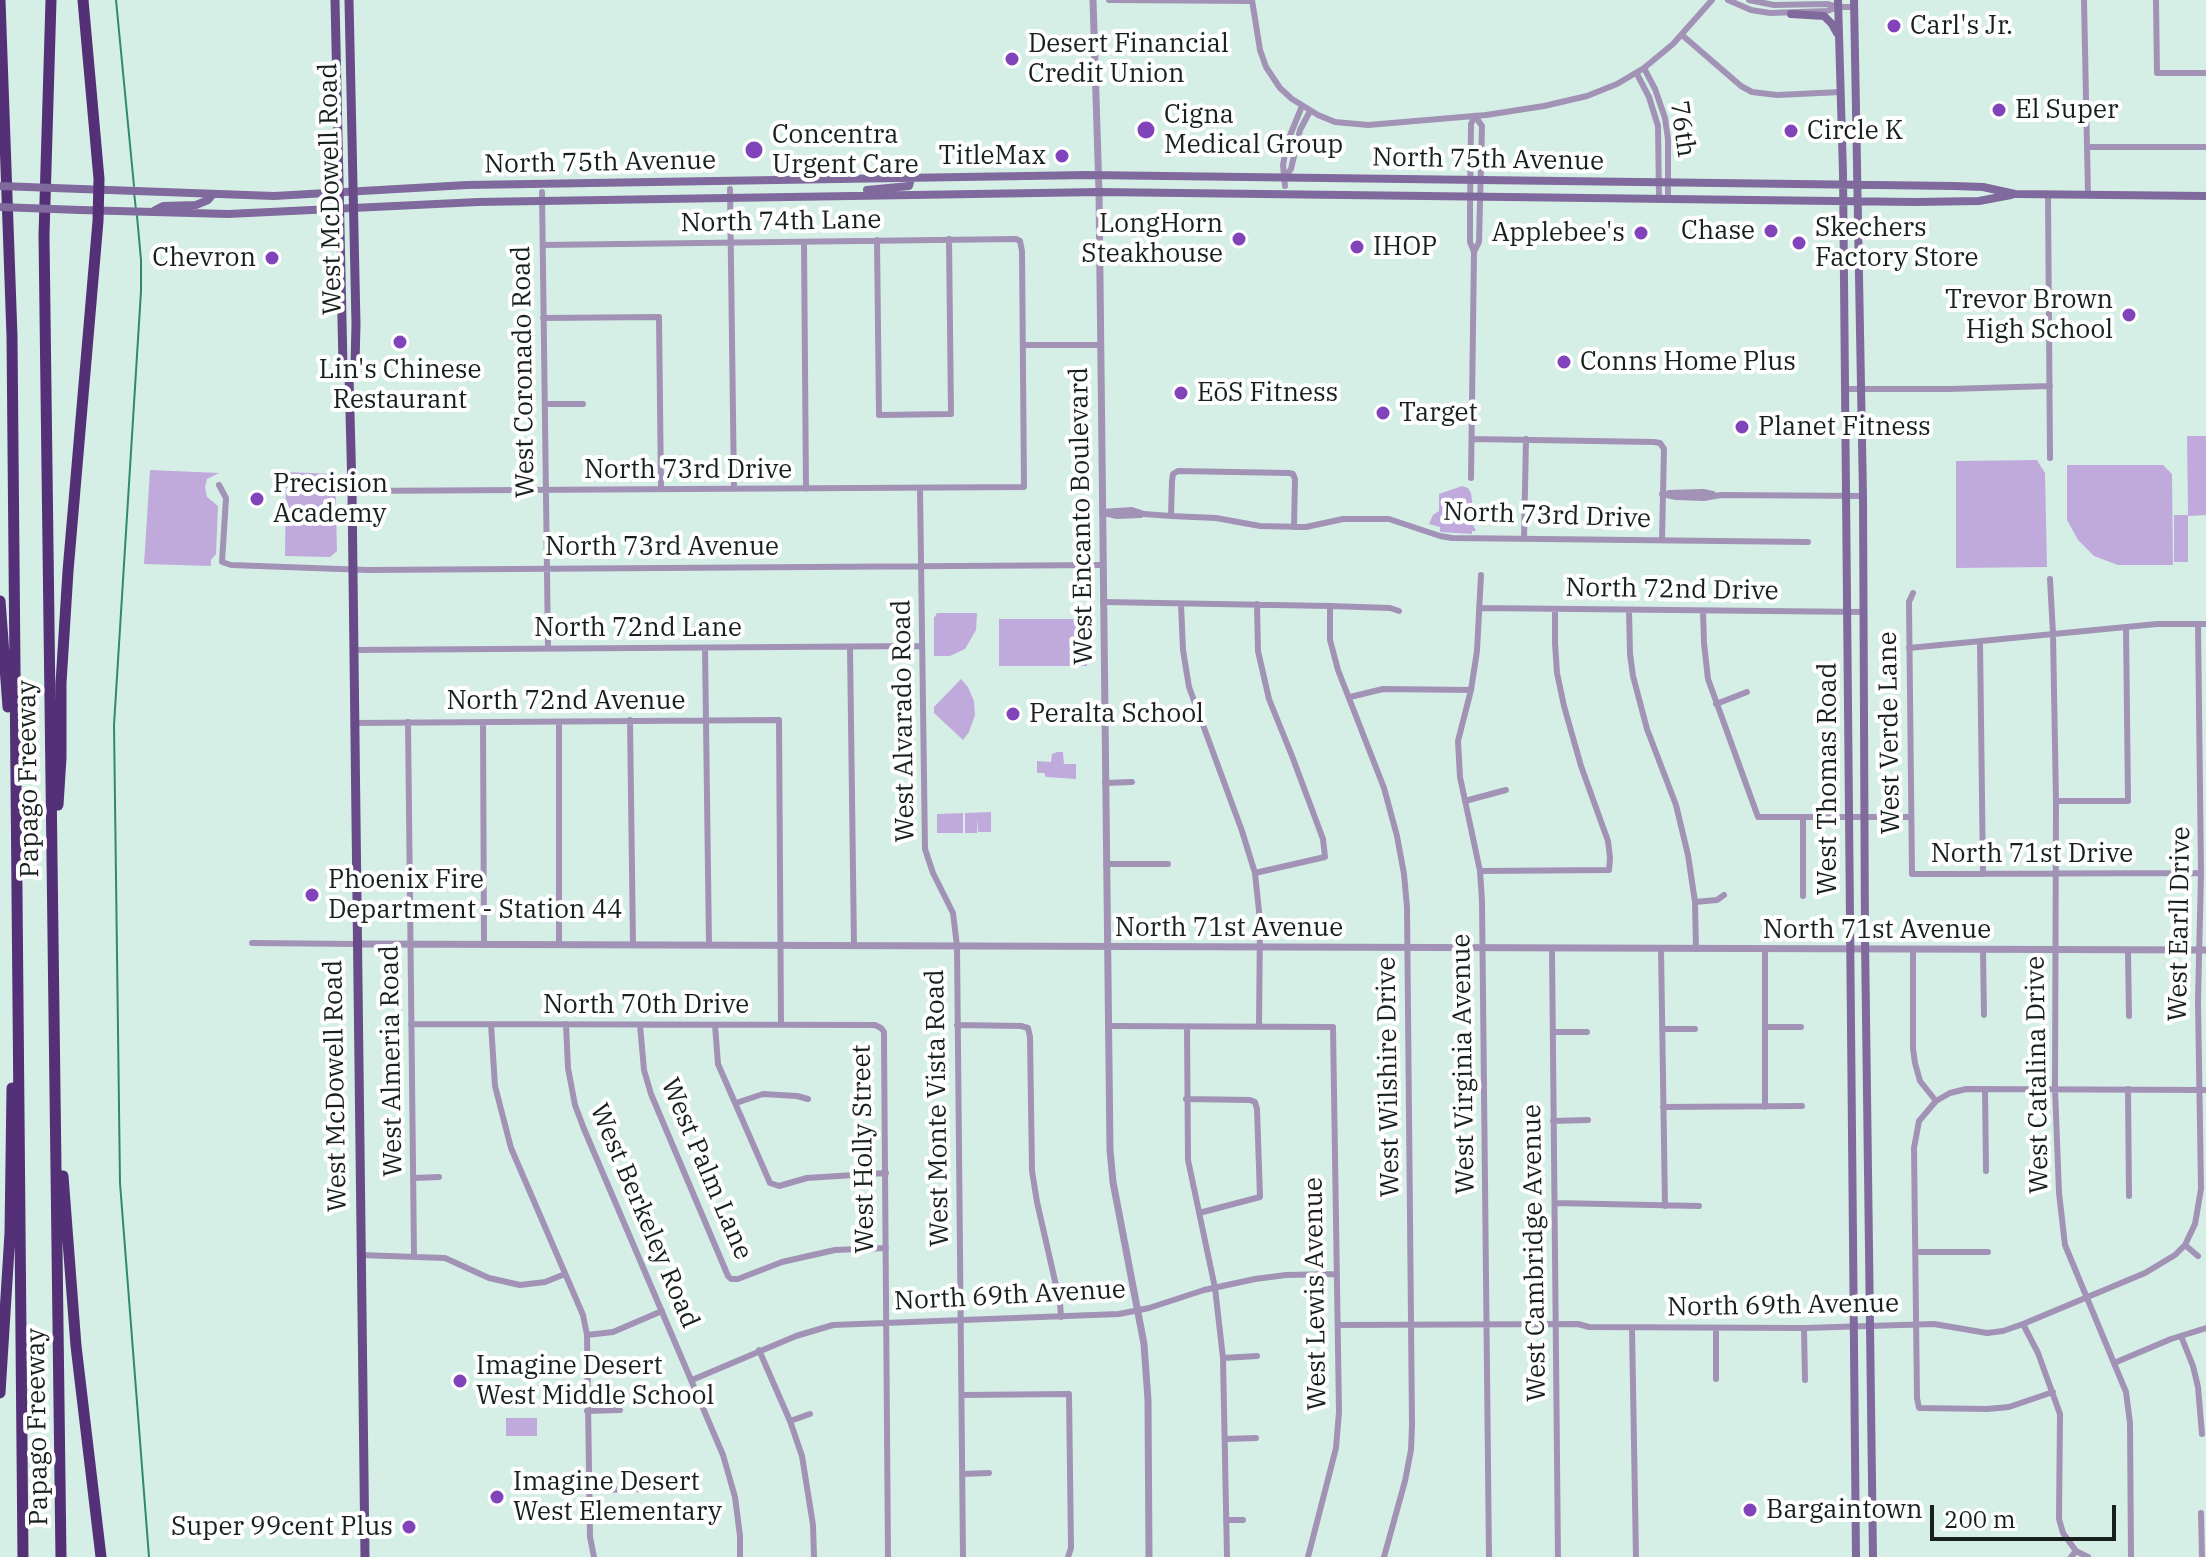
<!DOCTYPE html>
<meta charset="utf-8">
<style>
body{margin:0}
#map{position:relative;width:2206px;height:1557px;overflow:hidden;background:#d6efe6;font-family:"IBM Plex Serif",serif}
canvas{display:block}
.scale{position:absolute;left:1930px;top:1505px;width:186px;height:36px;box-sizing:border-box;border:4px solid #17201d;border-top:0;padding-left:10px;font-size:24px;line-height:28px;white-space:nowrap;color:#17201d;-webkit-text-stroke:6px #fff;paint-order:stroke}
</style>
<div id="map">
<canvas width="2206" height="1557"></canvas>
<div class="scale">200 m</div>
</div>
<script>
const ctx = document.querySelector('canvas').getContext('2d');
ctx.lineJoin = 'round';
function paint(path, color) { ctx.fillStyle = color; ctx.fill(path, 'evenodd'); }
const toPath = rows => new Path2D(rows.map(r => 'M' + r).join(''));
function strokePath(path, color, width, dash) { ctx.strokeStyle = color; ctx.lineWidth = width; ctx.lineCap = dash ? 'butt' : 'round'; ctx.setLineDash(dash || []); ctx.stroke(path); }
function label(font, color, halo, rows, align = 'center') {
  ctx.font = font + ' "IBM Plex Serif",serif'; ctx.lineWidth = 8; ctx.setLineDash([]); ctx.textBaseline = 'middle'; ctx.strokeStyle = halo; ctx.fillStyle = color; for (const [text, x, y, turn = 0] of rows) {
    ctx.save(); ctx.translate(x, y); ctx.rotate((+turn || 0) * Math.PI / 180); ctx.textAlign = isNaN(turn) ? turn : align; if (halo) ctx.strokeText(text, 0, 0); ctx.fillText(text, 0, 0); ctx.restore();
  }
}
paint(toPath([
 [2187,436,2206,436,2206,515,2188,516,2188,562,2174,562,2174,515,2188,515],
 [2037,460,2045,473,2047,567,1956,568,1956,461],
 [2067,465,2163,465,2172,474,2173,565,2118,565,2094,556,2078,540,2067,520],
 [150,470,219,473,207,479,205,487,207,497,218,506,216,554,211,560,211,566,144,564],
 [286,472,335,474,337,551,330,557,285,556],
 [1462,486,1468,488,1471,493,1474,517,1472,523,1476,531,1472,531,1472,534,1440,532,1440,527,1429,524,1433,515,1439,511,1439,494],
 [937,613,977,613,976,630,965,649,950,656,934,656,934,618],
 [999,619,1087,619,1087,666,999,666],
 [961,679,968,687,974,701,975,715,969,732,963,740,934,713,934,707],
 [1057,752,1063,752,1064,764,1076,764,1076,779,1046,777,1044,773,1037,773,1037,761,1051,762,1052,754],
 [991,812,991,832,978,832,977,818,977,833,965,833,965,813],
 [963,813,963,833,937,833,937,814],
 [506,1418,537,1418,537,1436,506,1436]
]), '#c0aadc');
strokePath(toPath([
 [116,0,134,186],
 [134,192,136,210],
 [137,216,141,260,141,291,114,725,120,1183,149,1557]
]), '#2f8972', 2);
strokePath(toPath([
 [1109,0,1252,1],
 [1252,0,1260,50,1266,67,1280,88,1292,99,1318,115,1335,122,1368,125,1486,115,1544,106,1587,96,1617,84,1644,68,1673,44,1712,0],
 [1728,0,1751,10,1770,13,1827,11,1838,7],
 [1749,0,1774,5,1827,4,1838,7,1855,7],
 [2084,0,2088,195],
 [2156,0,2157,73,2206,73],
 [1682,35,1741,86,1752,92,1777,95,1841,92],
 [1644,68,1655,89,1665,118,1668,139,1668,199],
 [1637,74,1649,97,1658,126,1659,199],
 [2088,147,2206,147],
 [1285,177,1291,169,1300,130,1310,111],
 [1285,186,1283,165,1287,143,1302,106],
 [730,189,734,489],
 [542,192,548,648],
 [2048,195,2050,458],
 [877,240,879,415,951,414,949,239],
 [804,242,806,489],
 [1474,252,1479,242,1482,126,1475,116],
 [543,318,659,317,661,489],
 [1023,345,1101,345],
 [1845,389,1949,389,2050,386],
 [545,404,583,404],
 [1472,439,1654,442,1660,443,1664,449,1662,540],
 [1471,478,1474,252,1470,242,1470,208,1471,124,1475,116],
 [219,485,226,498,222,562,231,565,367,570,1103,565],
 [920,488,925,849,933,873,953,913,957,946,963,1557],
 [352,491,1024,487,1022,251,1020,241,1016,239,543,245],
 [1669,493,1703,492,1713,494],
 [1662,494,1676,497,1704,498,1721,495,1863,496],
 [1102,512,1132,510,1144,514,1171,516,1216,518,1260,526,1306,527,1343,519,1389,519,1440,536,1452,538,1808,542],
 [1104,513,1117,516,1141,515],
 [1171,516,1172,481,1173,474,1178,471,1289,473,1293,474,1295,479,1294,527],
 [1524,539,1526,439],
 [1481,575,1477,651,1471,690,1458,741,1460,777,1480,871,1482,901,1489,1557],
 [2050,579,2053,634,2056,801,2055,1089,2059,1193,2065,1245,2126,1392,2130,1423,2131,1557],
 [1913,593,1909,602,1912,874,2201,873],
 [1103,602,1330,606,1390,608,1399,611],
 [1181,604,1183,650,1189,687,1242,831,1255,873,1260,921,1259,1027],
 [1330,606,1330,640,1338,670,1384,788,1397,836,1404,874,1407,907,1412,1425,1411,1450,1405,1481,1384,1557],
 [1479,608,1863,612],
 [1629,610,1630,654,1633,676,1647,729,1676,805,1688,855,1695,902,1696,949],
 [1703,611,1704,643,1708,679,1758,817,1911,817],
 [1980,642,1983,874],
 [850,647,854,946],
 [705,648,709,945],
 [1909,648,2157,624,2206,624],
 [354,650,922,646],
 [1350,697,1383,689,1471,690],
 [1716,704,1747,692],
 [630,720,633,945],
 [408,722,414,1255],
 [483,722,484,945],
 [559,722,559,945],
 [355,723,779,720,781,1025],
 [1105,783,1132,782],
 [1465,801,1506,790],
 [2056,801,2128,801,2126,627],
 [1803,817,1803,896],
 [1106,864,1168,864],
 [1480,871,1609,870,1610,858,1608,841,1581,766,1564,706,1557,673,1555,643,1555,609],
 [1255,873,1325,857,1323,839,1292,756,1269,699,1258,651,1257,604],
 [1695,902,1717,900,1724,895],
 [252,943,357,944],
 [1552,949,1558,1557],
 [1661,949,1665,1206],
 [1765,949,1765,1107],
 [1913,950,1913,1049,1915,1063,1920,1081,1936,1101],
 [1983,950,1984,1015],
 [2128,951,2129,1016],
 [411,1024,875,1025,881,1028,884,1032,884,1040,888,1557],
 [491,1024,495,1086,511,1148,583,1315,587,1335,590,1537,594,1557],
 [566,1024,568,1068,575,1105,584,1129,723,1455,735,1497,740,1536,740,1557],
 [640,1025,644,1070,651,1094,728,1276,731,1279,738,1279,782,1262,835,1250,886,1248],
 [715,1025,718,1064,770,1183,779,1186,807,1178,886,1173],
 [957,1025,1021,1026,1028,1028,1030,1037,1032,1171,1037,1202,1060,1303,1061,1317],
 [1108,1026,1333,1027,1339,1412,1336,1448,1308,1557],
 [1187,1027,1188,1160,1215,1288,1223,1358,1227,1557],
 [1765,1027,1801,1027],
 [1662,1029,1695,1029],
 [1553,1032,1587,1032],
 [1985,1089,1986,1171],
 [2128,1089,2129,1196],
 [1186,1099,1250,1100,1255,1102,1257,1109,1260,1197,1199,1213],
 [736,1103,763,1094,797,1096,808,1099],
 [1663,1107,1802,1106],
 [1553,1121,1588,1120],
 [414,1178,439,1177],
 [1555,1203,1699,1206],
 [2185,1245,2198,1256],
 [1916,1252,1988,1252],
 [360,1255,445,1258,489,1278,520,1285,545,1282,565,1274],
 [2023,1324,2038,1353,2060,1414,2059,1519,2063,1533,2076,1551,2071,1557],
 [1338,1325,1578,1324,1589,1327,1804,1328,1934,1324,1987,1333,2003,1331,2023,1324,2145,1273,2175,1255,2185,1245,2195,1224,2201,1189,2198,1001,2201,873,2198,624],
 [1632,1328,1636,1557],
 [1716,1328,1716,1379],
 [1804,1328,1805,1380],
 [587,1335,613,1332,662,1311],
 [2181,1336,2193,1366,2198,1387,2202,1434],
 [759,1350,790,1421,802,1456,813,1525,814,1557],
 [1223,1358,1257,1356],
 [2114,1363,2171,1339,2206,1328],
 [692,1380,796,1336,833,1325,1119,1314,1149,1308,1204,1290,1255,1279,1286,1275,1336,1274],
 [2053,1392,2009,1407,1987,1409,1919,1408,1917,1398,1914,1148,1919,1121,1936,1101,1950,1093,1966,1089,2206,1090],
 [962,1395,1069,1394,1071,1548,1068,1557],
 [587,1411,620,1410],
 [790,1421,810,1414],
 [1226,1439,1256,1438],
 [962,1474,989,1473],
 [588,1490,650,1489],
 [2201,1513,2202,1557],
 [1226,1520,1243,1520],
 [2076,1551,2088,1557]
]), '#a293b6', 6);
strokePath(toPath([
 [1093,0,1099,192,1110,1150,1113,1182,1144,1344,1148,1400,1149,1557],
 [357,944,2206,950]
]), '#a293b6', 7);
strokePath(toPath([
 [1838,0,1843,173,1856,1557],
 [1854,0,1863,496,1865,939,1873,1557],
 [1791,14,1824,16,1832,24,1837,33],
 [81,189,274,196,467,185,1087,175,1954,186,1983,187,2015,194,2206,196],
 [867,190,909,186,911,178],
 [80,210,228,214,478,202,1099,192,1915,202,1979,201,2011,195],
 [155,210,163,206,196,205,208,200,213,194]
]), '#80699c', 8);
strokePath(toPath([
 [335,0,343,365,349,374,352,491,365,1557],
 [349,374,355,365,356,324,349,0]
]), '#684b88', 9);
strokePath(toPath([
 [0,0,12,336,23,1557],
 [51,0,44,235,61,1557],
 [0,601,8,707],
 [58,805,61,758,61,683,68,571,98,221,99,179,83,0],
 [63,1176,76,1346,101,1557],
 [0,1393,10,1233,12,1088]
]), '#543077', 11);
strokePath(toPath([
 [0,186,81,189],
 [0,207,80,210]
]), '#80699c', 8);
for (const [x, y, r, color] of [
 [1894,26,8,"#8043b9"],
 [1012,59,8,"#8043b9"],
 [1999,110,8,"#8043b9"],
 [1146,130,10,"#8043b9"],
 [1791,131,8,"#8043b9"],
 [754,150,10,"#8043b9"],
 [1062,156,8,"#8043b9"],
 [1771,231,8,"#8043b9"],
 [1641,233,8,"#8043b9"],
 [1239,239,8,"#8043b9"],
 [1799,243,8,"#8043b9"],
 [1357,247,8,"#8043b9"],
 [272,258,8,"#8043b9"],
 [2129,315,8,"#8043b9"],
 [400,342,8,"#8043b9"],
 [1564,362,8,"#8043b9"],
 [1181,393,8,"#8043b9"],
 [1383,413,8,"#8043b9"],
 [1742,427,8,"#8043b9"],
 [257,499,8,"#8043b9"],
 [1013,714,8,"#8043b9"],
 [312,895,8,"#8043b9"],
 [460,1381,8,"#8043b9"],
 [497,1497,8,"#8043b9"],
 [1750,1510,8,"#8043b9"],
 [409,1527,8,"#8043b9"]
]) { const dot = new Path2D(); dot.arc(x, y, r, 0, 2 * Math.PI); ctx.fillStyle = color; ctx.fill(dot); strokePath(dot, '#fff', 3); }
label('26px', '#17201d', '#fff', [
 ["Carl's Jr.",1910,26],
 ["Desert Financial",1028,44],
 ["Credit Union",1028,74],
 ["El Super",2015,110],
 ["Cigna",1164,115],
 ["Medical Group",1164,145],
 ["Circle K",1807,131],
 ["Concentra",772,135],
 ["Urgent Care",772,165],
 ["TitleMax",1046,156,"right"],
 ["LongHorn",1223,224,"right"],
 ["Steakhouse",1223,254,"right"],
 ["Skechers",1815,228],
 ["Factory Store",1815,258],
 ["Chase",1755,231,"right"],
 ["Applebee's",1625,233,"right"],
 ["IHOP",1373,247],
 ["Chevron",256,258,"right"],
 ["Trevor Brown",2113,300,"right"],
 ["High School",2113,330,"right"],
 ["Conns Home Plus",1580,362],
 ["Lin's Chinese",400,370,"center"],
 ["Restaurant",400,400,"center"],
 ["EōS Fitness",1197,393],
 ["Target",1399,413],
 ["Planet Fitness",1758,427],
 ["Precision",273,484],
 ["Academy",273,514],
 ["Peralta School",1029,714],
 ["Phoenix Fire",328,880],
 ["Department - Station 44",328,910],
 ["Imagine Desert",476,1366],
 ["West Middle School",476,1396],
 ["Imagine Desert",513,1482],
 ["West Elementary",513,1512],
 ["Bargaintown",1766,1510],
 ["Super 99cent Plus",393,1527,"right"]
], 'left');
label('26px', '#17201d', '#fff', [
 ["76th",1682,129,82],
 ["North 75th Avenue",1488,160,1],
 ["North 75th Avenue",600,163,-1],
 ["West McDowell Road",331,189,-91],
 ["North 74th Lane",781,222,-1],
 ["West Coronado Road",524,372,-91],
 ["North 73rd Drive",688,470],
 ["West Encanto Boulevard",1082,516,-91],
 ["North 73rd Drive",1547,516,2],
 ["North 73rd Avenue",662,547],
 ["North 72nd Drive",1672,590,1],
 ["North 72nd Lane",638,628],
 ["North 72nd Avenue",566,701],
 ["West Alvarado Road",904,721,-91],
 ["West Verde Lane",1890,733,-91],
 ["Papago Freeway",29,779,-91],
 ["West Thomas Road",1828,779,-90],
 ["North 71st Drive",2032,854],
 ["West Earll Drive",2180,924,-89],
 ["North 71st Avenue",1229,928],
 ["North 71st Avenue",1877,930],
 ["North 70th Drive",646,1005],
 ["West Almeria Road",392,1061,-91],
 ["West Virginia Avenue",1464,1064,-91],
 ["West Catalina Drive",2038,1075,-91],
 ["West Wilshire Drive",1389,1077,-91],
 ["West McDowell Road",336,1086,-91],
 ["West Monte Vista Road",938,1108,-91],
 ["West Holly Street",864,1149,-91],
 ["West Palm Lane",706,1169,67],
 ["West Berkeley Road",644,1216,67],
 ["West Cambridge Avenue",1535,1253,-91],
 ["West Lewis Avenue",1316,1294,-91],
 ["North 69th Avenue",1010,1296,-3],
 ["North 69th Avenue",1783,1306,-1],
 ["Papago Freeway",38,1427,-91]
]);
</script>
